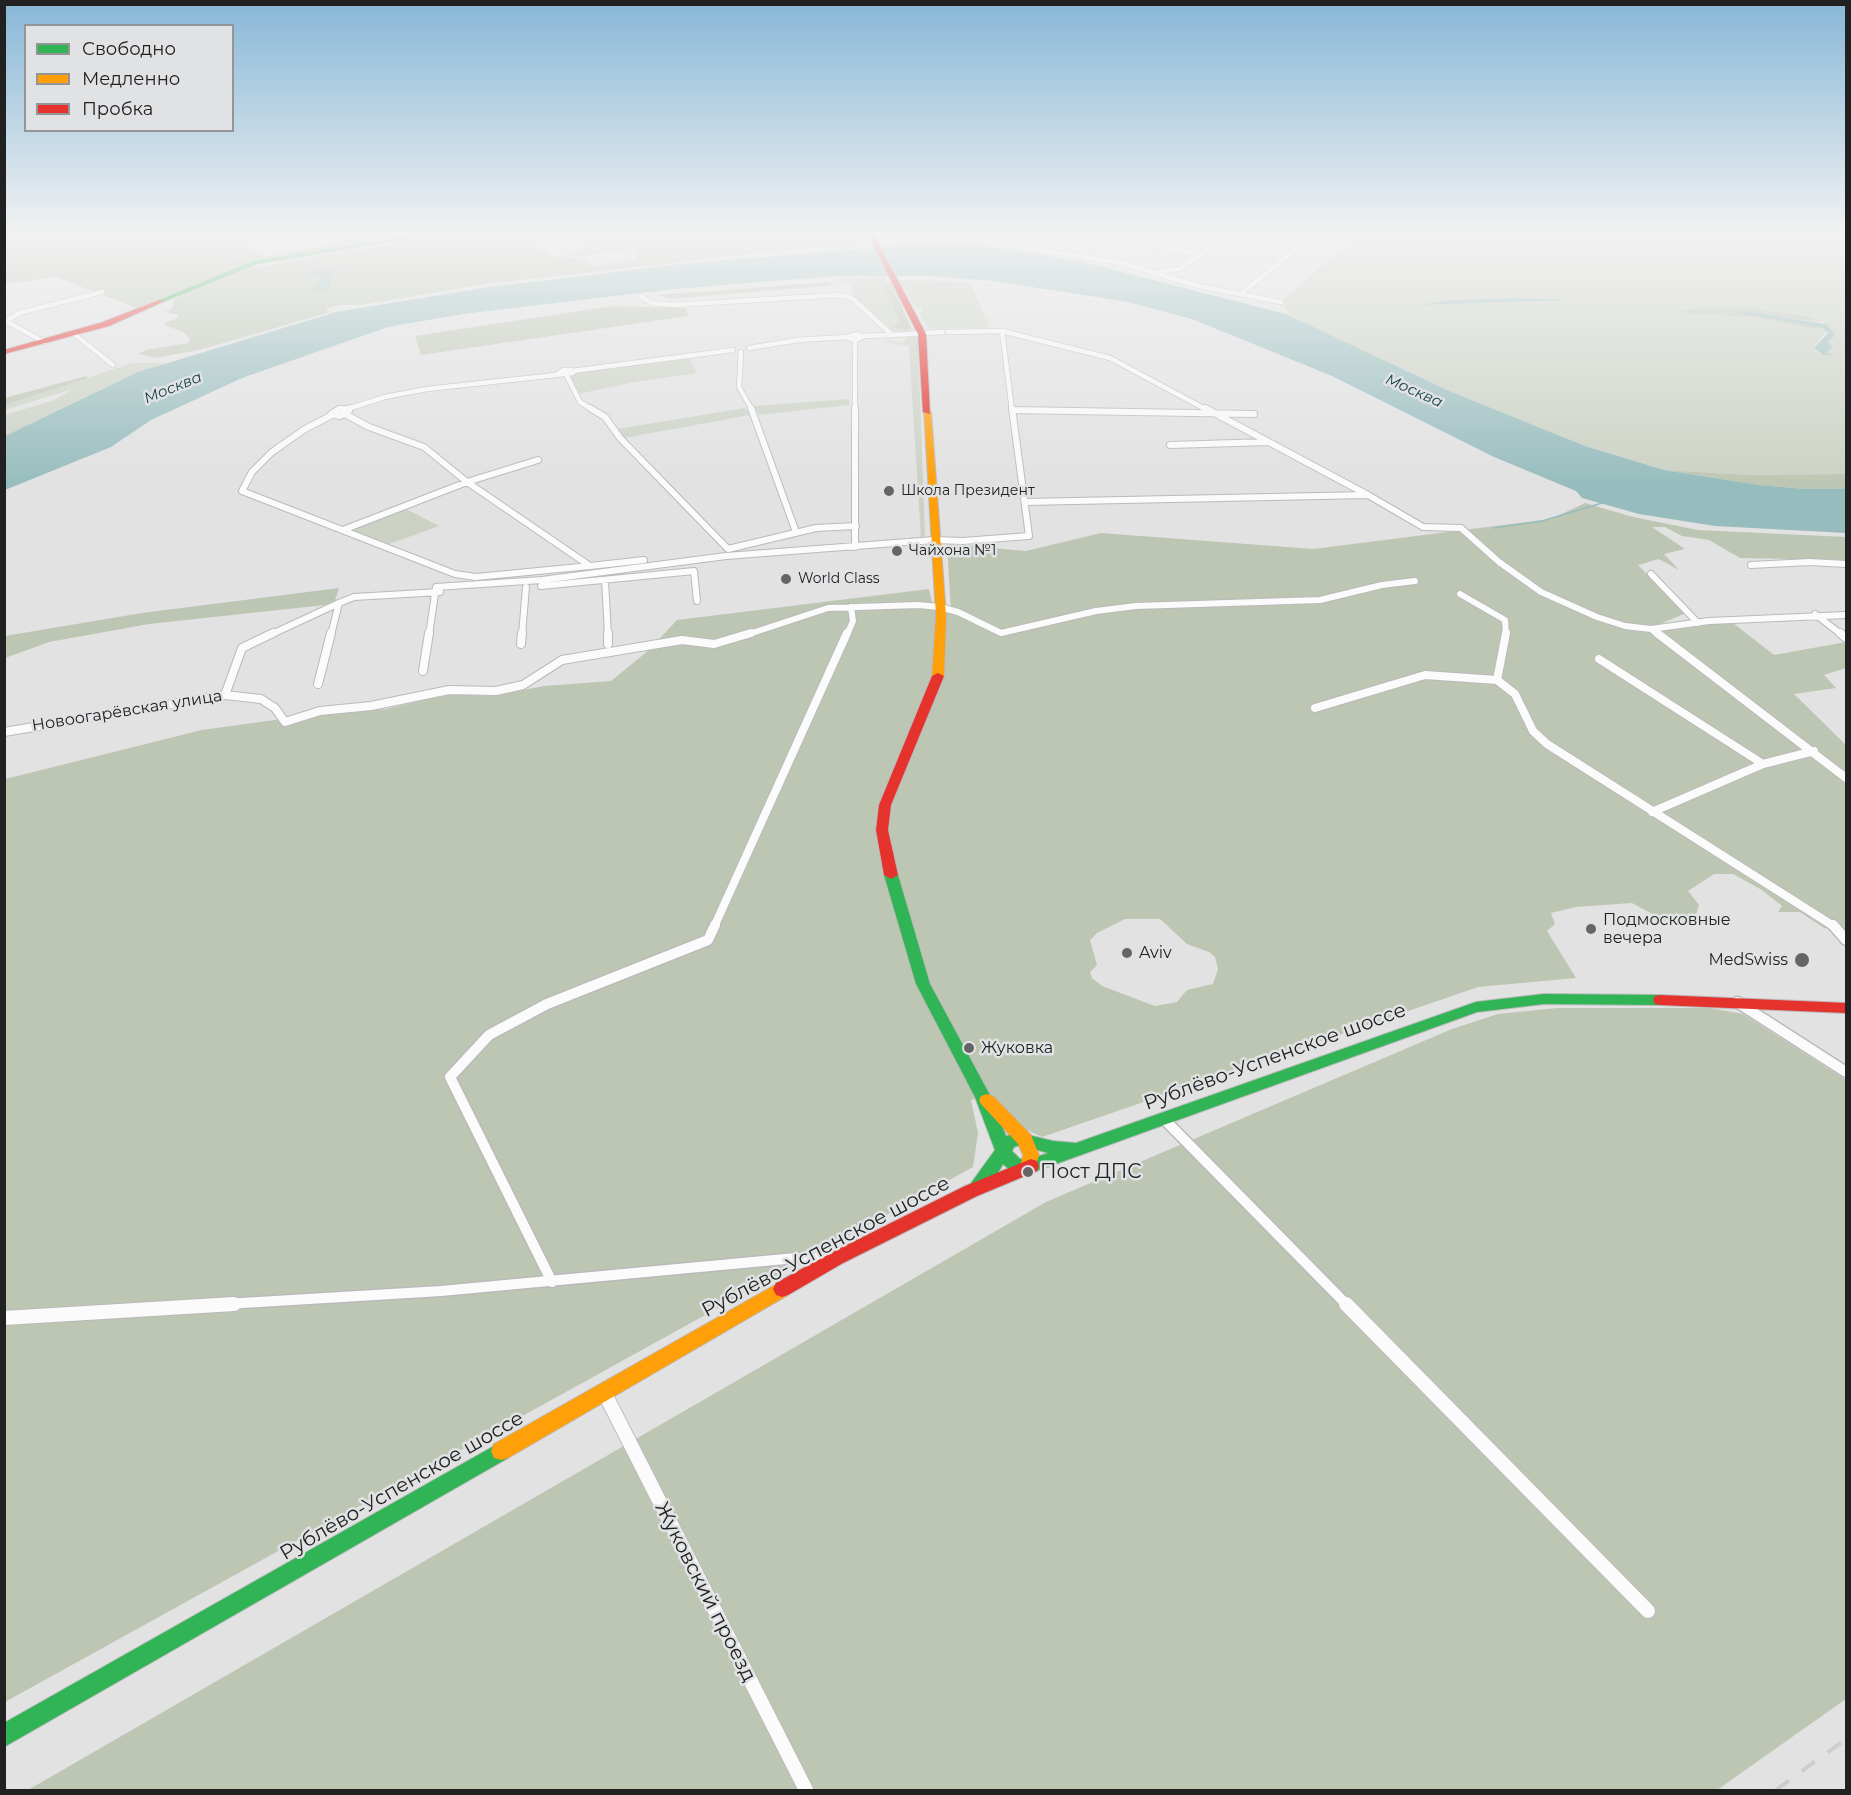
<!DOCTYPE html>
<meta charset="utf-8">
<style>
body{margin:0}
#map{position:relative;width:1851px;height:1795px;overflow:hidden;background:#e2e2e3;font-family:Montserrat,sans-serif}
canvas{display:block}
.frame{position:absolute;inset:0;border:6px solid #212122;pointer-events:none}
.legend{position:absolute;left:24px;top:24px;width:210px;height:108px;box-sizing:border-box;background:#e1e2e4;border:2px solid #949596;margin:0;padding:8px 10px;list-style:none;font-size:18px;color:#212122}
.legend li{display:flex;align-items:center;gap:12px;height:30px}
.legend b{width:30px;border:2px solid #949596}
</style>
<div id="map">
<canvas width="1851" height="1795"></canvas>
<div class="frame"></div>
<ul class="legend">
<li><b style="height:8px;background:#30b455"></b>Свободно</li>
<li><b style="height:8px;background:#ff9f0a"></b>Медленно</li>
<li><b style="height:8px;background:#e5322d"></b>Пробка</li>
</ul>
</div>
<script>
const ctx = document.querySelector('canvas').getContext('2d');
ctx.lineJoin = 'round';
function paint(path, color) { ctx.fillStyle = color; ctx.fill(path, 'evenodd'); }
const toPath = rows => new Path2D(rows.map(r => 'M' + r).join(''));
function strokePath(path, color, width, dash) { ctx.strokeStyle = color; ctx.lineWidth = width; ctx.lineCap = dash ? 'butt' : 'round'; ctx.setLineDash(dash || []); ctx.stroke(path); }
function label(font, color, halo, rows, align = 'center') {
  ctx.font = font + ' Montserrat,sans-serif'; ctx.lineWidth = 5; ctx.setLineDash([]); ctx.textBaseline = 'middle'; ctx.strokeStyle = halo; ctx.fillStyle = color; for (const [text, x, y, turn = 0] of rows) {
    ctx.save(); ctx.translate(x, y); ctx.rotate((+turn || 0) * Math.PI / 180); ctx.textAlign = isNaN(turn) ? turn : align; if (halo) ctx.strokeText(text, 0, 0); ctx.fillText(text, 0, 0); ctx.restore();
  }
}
paint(toPath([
 [1357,235,1846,235,1846,474,1746,475,1664,470,1585,446,1447,390,1286,314,1289,314,1281,301],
 [1515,298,1574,300,1417,304,1454,300],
 [1723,307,1766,310,1810,317,1827,324,1835,335,1828,342,1831,347,1826,353,1832,356,1818,353,1814,347,1827,331,1750,317,1688,314,1675,310],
 [885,276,886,280,891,283,883,284,899,321,899,329,912,329,908,332,892,331,852,294,851,284,835,280],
 [898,280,970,282,989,327,940,329,927,327,918,312,922,312,921,308,916,308],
 [909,335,915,336,918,340,925,536,921,538,909,346,885,342,893,337,889,341,903,343],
 [688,357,697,373,635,382,578,394,570,377,576,372],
 [132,363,164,363,115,383,5,436,5,415,54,400,73,389,5,410,5,405],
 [849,399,850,405,759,415,754,406],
 [745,408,750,415,624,438,617,429],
 [404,508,439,526,389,544,350,530]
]), '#cbd2c4');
paint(toPath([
 [5,235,239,235,260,255,268,256,337,242,343,239,344,235,420,235,253,261,137,308,56,277,5,284],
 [439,235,553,235,536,241,539,248,543,249,549,256,579,258,586,260,587,264,595,266,634,260,637,256,632,253,636,250,576,256,559,254,572,253,583,247,573,235,838,235,835,238,849,239,858,246,843,249,832,245,487,284,361,305,341,305,327,308,326,310,331,312,327,313,199,350,155,358,139,354,145,350,188,343,190,340,185,333,165,325,164,323,176,319,179,315,165,312,173,307,173,300,241,270],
 [828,282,835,283,826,286,670,299,658,295],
 [891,283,912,329,905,330,893,327,899,321,882,284],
 [612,306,686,308,688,316,421,355,415,336],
 [1723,307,1758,309,1810,317,1822,322,1740,313,1816,326,1827,331,1750,317,1688,314,1674,310],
 [86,376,88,378,5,405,5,398],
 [1664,470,1746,475,1846,474,1846,489,1806,489,1759,485],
 [1585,503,1633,517,1698,530,1846,537,1846,560,1740,558,1709,540,1682,536,1665,527,1652,527,1685,549,1664,554,1679,570,1659,559,1638,565,1686,613,1660,624,1733,623,1774,655,1846,642,1846,668,1824,675,1836,688,1794,694,1846,745,1846,931,1824,928,1800,912,1778,912,1782,906,1762,890,1733,874,1714,874,1688,891,1699,905,1696,914,1667,922,1632,903,1576,907,1551,913,1555,924,1547,931,1576,978,1478,987,1042,1137,1019,1126,989,1095,971,1100,978,1133,973,1167,5,1702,5,779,202,730,325,713,386,709,449,694,491,696,544,686,611,681,649,650,677,620,929,589,934,611,951,612,947,544,1026,551,1101,533,1313,549,1551,519],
 [1125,919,1160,919,1187,944,1209,952,1215,957,1218,969,1213,984,1187,990,1177,1002,1155,1006,1102,986,1092,978,1090,972,1097,965,1090,940,1097,933],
 [339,588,334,604,149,624,49,642,5,658,5,636,142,613],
 [1557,1008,1710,1008,1743,1014,1846,1080,1846,1699,1717,1790,28,1790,1046,1202,1452,1029,1498,1014]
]), '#bdc6b3');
paint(toPath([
 [923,244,975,244,1083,262,1286,314,1447,390,1585,446,1664,470,1759,485,1806,489,1846,489,1846,533,1715,526,1639,514,1582,498,1576,491,1494,457,1332,376,1192,319,1128,302,994,281,929,276,837,276,674,289,463,314,388,327,242,378,151,420,111,447,5,490,5,436,138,372,336,312,489,287,690,263],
 [338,264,342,265,332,276,329,290,326,292,313,291,322,277,301,272,333,270],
 [1515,298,1576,300,1415,305,1454,300],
 [1745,312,1827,324,1835,335,1828,342,1832,347,1826,353,1836,356,1823,355,1814,348,1828,333,1823,328,1738,313]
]), '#97bcbd');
strokePath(toPath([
 [234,263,243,265],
 [1494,528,1542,521,1602,503]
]), '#97bcbd', 1.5);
const streetFar4 = toPath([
 [293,235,300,244],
 [944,235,1121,263,1198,286,1281,302],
 [1089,235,1203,254],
 [1157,272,1180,269,1227,235],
 [1242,293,1312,235],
 [640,296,652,303,673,305,838,295,852,298,892,335,943,332],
 [4,320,44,342],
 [6,321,19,313,102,292],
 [1002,331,1110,358,1207,410],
 [948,332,1002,331,1012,410],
 [74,334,113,365],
 [858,334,862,337,855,340,846,337,858,334],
 [862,336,892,335],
 [855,340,855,410],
 [749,348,798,340,846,337],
 [741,352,739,387,752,410],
 [563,370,571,370,573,373,556,375,563,370],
 [572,371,733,350],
 [567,376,580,402,593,410],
 [347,409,385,397,427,389,556,375],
 [338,410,346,410]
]);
const streetFar3 = toPath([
 [590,408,605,417,620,438,728,549,816,528,856,526],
 [751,408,796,532],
 [855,408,855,547],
 [1205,408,1368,495],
 [339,409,345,409,349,411,340,416,331,414,339,409],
 [347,409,350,408],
 [1012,410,1254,414],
 [345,414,369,427,424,447,467,482,590,566,644,560],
 [332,415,305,429,272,452,252,472,242,491,455,574,476,577,590,566],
 [1170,445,1269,442],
 [1025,502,1368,495,1423,527,1461,528,1499,562,1541,592,1597,617,1625,626,1651,629,1659,635],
 [343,530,467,482,538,460],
 [1751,565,1810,562,1846,564],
 [1651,574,1698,623],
 [605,580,608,635],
 [541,586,694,571,697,601],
 [1460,594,1505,620,1506,635],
 [339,603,354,597,440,592],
 [1815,614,1842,635],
 [1651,629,1709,621,1846,615],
 [270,635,339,603,331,635],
 [429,635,436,587,542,580,726,556,934,540,963,541,1029,536,1012,408],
 [522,635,526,587],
 [746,635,828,608,918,605,940,607,958,612,1001,633,1096,611,1136,606,1320,600,1382,585,1415,581],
 [847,635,853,621,851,607]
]);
const streetFar2 = toPath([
 [608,633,608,644],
 [1657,633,1846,778],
 [1840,633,1846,638],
 [521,644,522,633],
 [1599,659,1763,764,1652,812],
 [423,671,429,633],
 [1497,680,1506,633],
 [318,684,331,633],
 [225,695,242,648,273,633],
 [1315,708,1425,675,1497,680,1515,694,1533,731,1547,744,1835,927],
 [4,732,225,695,261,699,275,708,285,722,320,711,371,706,449,690,496,691,523,685,562,660,682,640,714,644,751,633],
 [1763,764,1814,751],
 [714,927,847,633]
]);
const streetFar1 = toPath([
 [1833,925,1846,940],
 [1737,1002,1846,1072],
 [1163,1118,1347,1305],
 [552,1282,450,1077,489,1035,547,1004,708,940,715,925],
 [209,1305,441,1291,796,1258,836,1258]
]);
const street = toPath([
 [1346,1304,1648,1611],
 [4,1318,234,1304],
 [604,1392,806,1790]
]);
const fast = toPath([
 [414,235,430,235,257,264,163,302,157,301,253,261,414,235],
 [891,871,898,875,930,984,991,1097,1006,1136,1020,1133,1053,1141,1076,1143,1476,1002,1544,994,1660,995,1665,996,1667,1000,1665,1004,1660,1005,1544,1004,1477,1012,1028,1174,1010,1170,1003,1164,995,1178,983,1191,977,1193,971,1191,969,1186,995,1150,975,1097,916,984,884,875,891,871],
 [1020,1145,1048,1153,1028,1160,1020,1159,1012,1151,1014,1147,1020,1145],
 [501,1442,508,1444,511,1451,508,1458,4,1747,4,1723,501,1442]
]);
const slow = toPath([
 [924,410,931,412,946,616,944,676,938,679,932,676,936,616,924,410],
 [987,1094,993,1096,1031,1135,1039,1155,1034,1172,1028,1174,1022,1172,1020,1167,1023,1155,1018,1144,981,1104,979,1100,981,1096,987,1094],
 [782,1281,788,1283,791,1289,788,1295,508,1458,501,1460,494,1458,491,1451,494,1444,782,1281]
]);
const jam = toPath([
 [868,235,874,235,926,334,930,414,923,412,918,334,868,235],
 [159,300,165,301,109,326,4,354,4,350,103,322,159,300],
 [938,673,944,676,891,805,888,830,898,875,891,879,884,875,876,830,879,805,932,676,938,673],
 [1660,995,1846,1003,1846,1013,1660,1005,1655,1004,1653,1000,1655,996,1660,995],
 [1031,1159,1037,1161,1039,1166,1037,1171,977,1196,843,1263,788,1295,782,1297,776,1295,773,1289,776,1283,831,1253,965,1186,1031,1159]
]);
strokePath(streetFar4, '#bababa', 6);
strokePath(streetFar3, '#bababa', 8);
strokePath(streetFar2, '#bababa', 10);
strokePath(streetFar1, '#bababa', 13);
strokePath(street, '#bababa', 16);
strokePath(fast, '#bababa', 2);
strokePath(slow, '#bababa', 2);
strokePath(jam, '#bababa', 2);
strokePath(streetFar4, '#fbfbfb', 4.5);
strokePath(streetFar3, '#fbfbfb', 6);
strokePath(streetFar2, '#fbfbfb', 8);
strokePath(streetFar1, '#fbfbfb', 10);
strokePath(street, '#fbfbfb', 14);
paint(fast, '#30b455');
paint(slow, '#ff9f0a');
paint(jam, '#e5322d');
strokePath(toPath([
 [1776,1790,1846,1739]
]), '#cdcdcd', 4, [16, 16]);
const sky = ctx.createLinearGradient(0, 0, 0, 486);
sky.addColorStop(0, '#87b7d7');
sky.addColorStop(0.48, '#f2f2f2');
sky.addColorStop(1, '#f2f2f200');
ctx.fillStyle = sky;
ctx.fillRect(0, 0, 1851, 486);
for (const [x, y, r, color] of [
 [889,491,6,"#656566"],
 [897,551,6,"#656566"],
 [786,579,6,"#656566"],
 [1591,929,6,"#656566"],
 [1127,953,6,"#656566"],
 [1802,960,8,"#656566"],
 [969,1048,6,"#656566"],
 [1028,1172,6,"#656566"]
]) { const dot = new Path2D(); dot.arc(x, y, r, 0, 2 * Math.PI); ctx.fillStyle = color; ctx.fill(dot); strokePath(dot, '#e1e2e4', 2); }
label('14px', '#212122', '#e1e2e4', [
 ["Школа Президент",901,491],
 ["Чайхона №1",909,551],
 ["World Class",798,579]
], 'left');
label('italic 15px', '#134345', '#e1e2e4', [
 ["Москва",173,388,-22],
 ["Москва",1414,391,24]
]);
label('16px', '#212122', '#e1e2e4', [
 ["Новоогарёвская улица",127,711,-9]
]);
label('16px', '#212122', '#e1e2e4', [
 ["Подмосковные",1603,920],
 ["вечера",1603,938],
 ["Aviv",1139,953],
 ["MedSwiss",1788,960,"right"],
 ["Жуковка",981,1048]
], 'left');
label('20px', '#212122', '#e1e2e4', [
 ["Рублёво-Успенское шоссе",1275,1057,-20],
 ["Рублёво-Успенское шоссе",826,1247,-28],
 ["Рублёво-Успенское шоссе",402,1486,-30],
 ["Жуковский проезд",705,1592,63]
]);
label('20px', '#212122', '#e1e2e4', [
 ["Пост ДПС",1040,1172]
], 'left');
</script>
